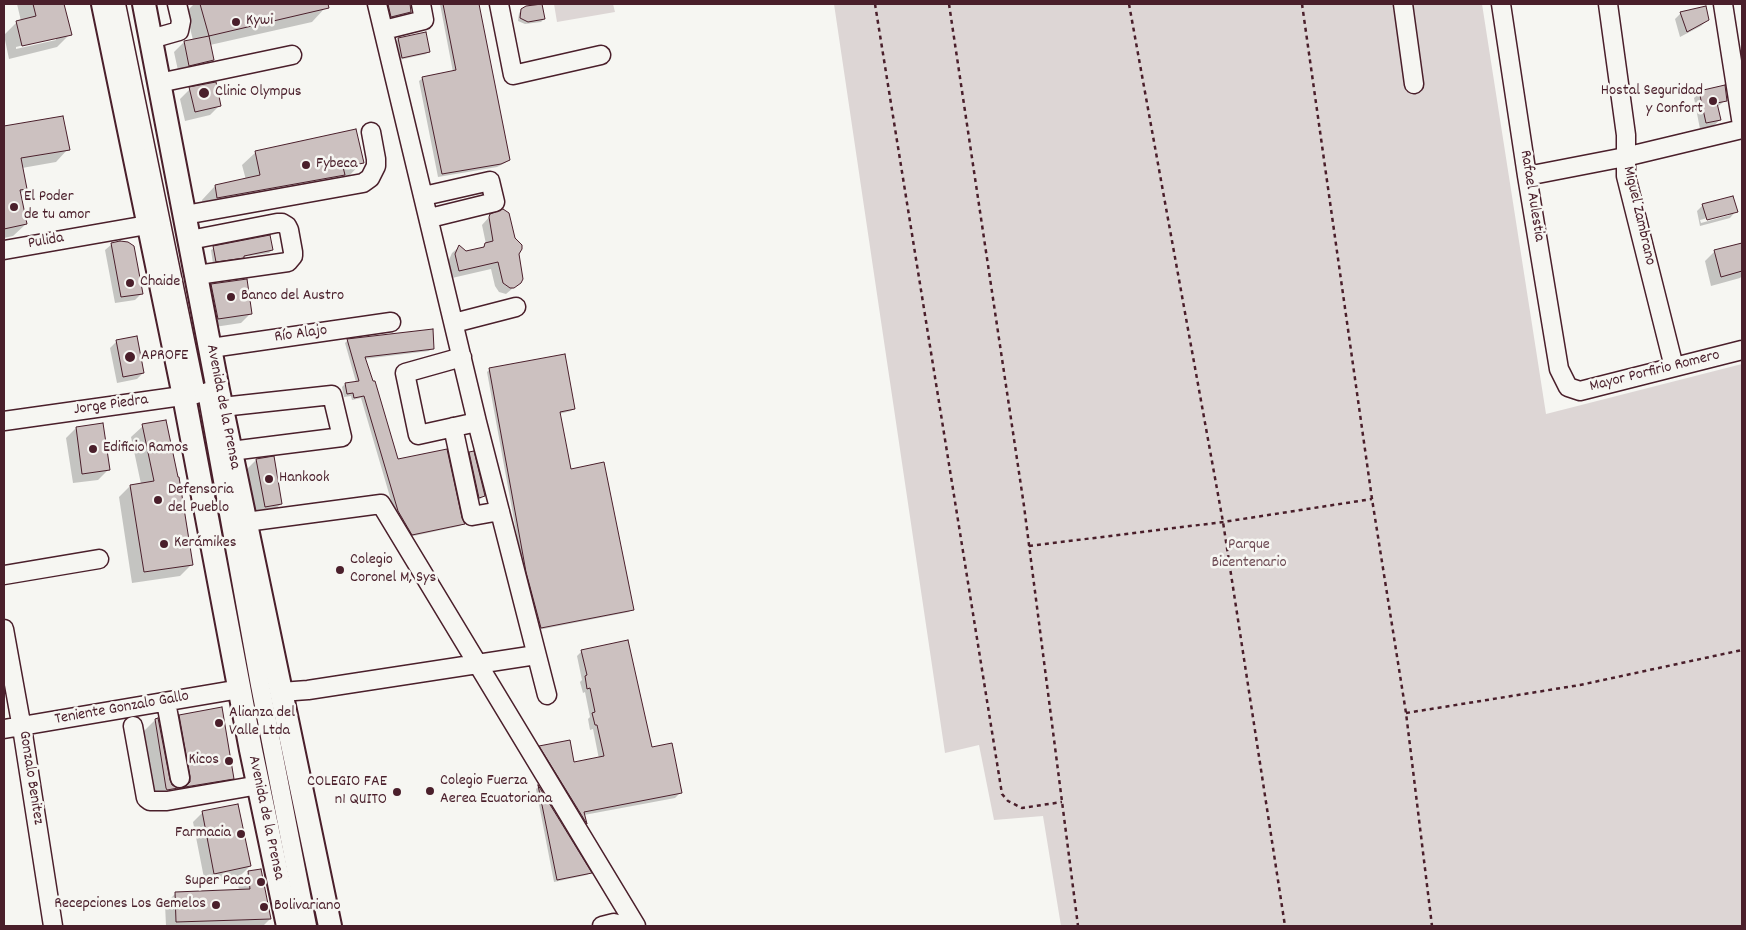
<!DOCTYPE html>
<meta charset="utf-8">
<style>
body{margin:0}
#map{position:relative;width:1746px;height:930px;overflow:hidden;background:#f6f6f2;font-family:Dekko,sans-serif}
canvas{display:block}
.frame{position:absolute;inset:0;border:5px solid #4a1f2b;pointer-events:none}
</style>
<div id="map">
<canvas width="1746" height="930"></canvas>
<div class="frame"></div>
</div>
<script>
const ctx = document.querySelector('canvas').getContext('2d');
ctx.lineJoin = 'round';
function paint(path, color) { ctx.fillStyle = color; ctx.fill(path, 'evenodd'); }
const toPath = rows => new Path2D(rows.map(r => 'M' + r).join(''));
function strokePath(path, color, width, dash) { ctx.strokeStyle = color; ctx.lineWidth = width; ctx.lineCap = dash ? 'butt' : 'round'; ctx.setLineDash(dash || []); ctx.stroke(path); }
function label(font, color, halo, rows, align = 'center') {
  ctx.font = font + ' Dekko,sans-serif'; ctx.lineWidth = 5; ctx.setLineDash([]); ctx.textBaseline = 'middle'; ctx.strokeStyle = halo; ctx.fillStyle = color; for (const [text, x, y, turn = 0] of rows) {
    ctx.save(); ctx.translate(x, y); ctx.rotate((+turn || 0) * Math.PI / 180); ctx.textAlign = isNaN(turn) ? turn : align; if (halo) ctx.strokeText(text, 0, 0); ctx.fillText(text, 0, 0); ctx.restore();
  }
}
paint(toPath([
 [554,4,613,4,615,12,557,22],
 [834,4,1482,4,1546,414,1742,364,1742,926,1061,926,1043,816,994,820,979,745,945,753]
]), '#ddd6d5');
paint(toPath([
 [17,4,63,4,70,34,57,47,9,59,4,35,17,22,21,21],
 [56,37,56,40,16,49,16,47],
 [194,4,324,4,325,8,312,22,210,45,213,60,203,70,179,75,174,52,184,42,193,40,186,12],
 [383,4,408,4,410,12,406,15,388,20],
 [440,4,478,4,509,160,505,163,497,167,438,177,419,81,423,78,453,72],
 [522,10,544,19,541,22,525,24,518,21,519,13],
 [1681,13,1708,20,1701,26,1680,37,1675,19],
 [398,39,428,52,426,54,399,60,396,42],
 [190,89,220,105,210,115,185,121,180,99],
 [1700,92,1726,100,1717,107,1720,120,1713,126,1700,129,1694,98],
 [62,117,68,149,56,162,22,168,26,188,20,194,26,224,13,236,4,238,4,127],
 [256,152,362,162,349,176,341,177,330,188,204,211,202,200,215,186,246,180,242,165],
 [1703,205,1736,211,1730,218,1700,226,1697,211],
 [1730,212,1730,215,1701,223,1700,220],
 [491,215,514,238,517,254,520,282,506,294,499,292,495,286,491,269,452,278,448,262,452,253,459,247,465,252,481,249,486,244,482,225],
 [112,244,142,293,135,300,115,303,105,250],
 [1742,244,1742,276,1740,278,1711,286,1705,261,1715,251],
 [214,248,272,250,269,253,242,257,240,260,213,264,211,250],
 [212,285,251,313,241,323,208,328,202,295],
 [348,340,432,348,429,351,364,359,397,460,463,523,460,526,409,537,395,514,361,398,352,400,351,396,344,397,342,387,345,384,356,382,345,343],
 [117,341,143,373,137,379,117,383,110,348],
 [490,369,574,408,571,411,559,414,570,470,632,609,629,612,538,630,524,575,487,372],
 [143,426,192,564,180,576,132,583,119,497,130,486,141,484,131,437],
 [76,428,108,470,98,480,73,483,66,438],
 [470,454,484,496,479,500,475,501,466,458],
 [256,460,281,504,271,513,255,516,246,470],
 [582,651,651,748,680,793,675,798,584,815,585,823,581,827,535,752,540,747,573,764,599,759,593,729,590,730,588,719,590,717,585,692,583,693,580,682,582,680,577,656],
 [180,716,233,778,219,791,177,797,178,787,166,729],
 [155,720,168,781,171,786,176,789,164,801,154,803,142,733],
 [538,787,590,873,587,875,554,882,536,789],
 [203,812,250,866,240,876,205,883,193,822],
 [248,873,270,919,263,926,166,926,165,904,176,893,239,891,238,883]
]), '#0003');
const building = toPath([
 [33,4,64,4,72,35,22,46,16,21,36,16,33,4],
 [200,4,328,4,329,8,209,36,200,4],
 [388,4,410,4,411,12,391,17,388,4],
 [443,4,479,4,510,160,501,164,442,174,422,77,456,70,443,4],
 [542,4,545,19,528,22,520,18,521,9,526,6,542,4],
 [1706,6,1709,20,1687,32,1680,12,1706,6],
 [426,32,430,52,402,58,398,38,426,32],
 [209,36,214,60,189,66,184,41,209,36],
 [216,82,221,106,195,112,189,87,216,82],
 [1725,85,1727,101,1717,103,1721,120,1706,123,1699,91,1725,85],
 [63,116,70,150,21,158,27,189,20,190,27,224,4,229,4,126,63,116],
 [356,129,364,163,343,167,345,175,217,198,215,185,260,175,255,151,356,129],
 [1733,196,1738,212,1707,220,1702,204,1733,196],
 [503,209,509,213,515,238,522,245,522,249,519,254,523,279,521,283,514,288,510,288,503,283,498,262,459,271,455,254,459,245,466,251,484,247,485,243,493,241,489,217,490,214,503,209],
 [270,235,273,250,244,256,244,258,216,262,213,246,270,235],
 [120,241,128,242,134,246,143,294,121,297,111,243,120,241],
 [1742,243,1742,271,1721,277,1714,250,1742,243],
 [247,279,252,314,218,319,211,284,247,279],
 [433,329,434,349,365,357,373,381,375,381,398,459,447,449,462,518,465,524,412,535,398,511,364,396,354,398,353,393,347,394,345,383,359,381,347,339,433,329],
 [137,336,144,373,123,377,116,340,137,336],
 [565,354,575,409,560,412,571,469,604,462,634,610,541,628,526,572,489,368,565,354],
 [166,420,178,477,179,477,193,565,144,572,130,485,154,481,142,424,166,420],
 [103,423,110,470,82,474,76,427,103,423],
 [474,451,485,496,479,498,469,452,474,451],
 [274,456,282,504,265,507,256,459,274,456],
 [628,640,652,747,672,743,682,793,584,812,587,824,539,746,570,740,574,762,604,756,597,725,595,725,592,713,595,712,590,688,587,689,585,676,587,675,581,650,628,640],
 [222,707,234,779,185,787,190,782,190,776,179,715,222,707],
 [158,718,170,780,172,785,178,788,167,790,166,788,155,719,158,718],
 [538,785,592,873,557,880,538,785],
 [238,804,251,866,214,874,202,811,238,804],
 [261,869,271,919,176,922,175,892,250,889,248,871,261,869]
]);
paint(building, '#ccc1c0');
strokePath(building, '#4a1f2b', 1);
const minor = toPath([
 [116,4,196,394],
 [377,4,477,422,547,695],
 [499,4,513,75,601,55],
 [1403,4,1414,84],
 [1501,4,1527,176,1559,369,1568,387,1580,391,1742,350],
 [1608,4,1626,135,1626,176,1674,367],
 [1723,4,1742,125],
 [384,30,424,20,421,4],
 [151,39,179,31,181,21,177,4],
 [159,83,292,55],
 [1527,176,1625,157,1742,129],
 [424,196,490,181,495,202,430,218],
 [185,215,363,183,370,178,376,166,376,159,371,132],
 [190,240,277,223,282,223,287,226,289,230,293,252,293,256,288,262,197,275],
 [4,250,147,225],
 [454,323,516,307],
 [211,348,391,322],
 [462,357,405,373,418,435,477,422],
 [207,392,260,685,307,926],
 [222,407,332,395,342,437,231,451],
 [4,421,196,394],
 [453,427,472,516,500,511],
 [246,522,381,504,636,926],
 [4,575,99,559],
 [4,629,23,734,53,926],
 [281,692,308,690,536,655],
 [166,702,180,778],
 [133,726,146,798,150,801,167,801,259,785],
 [4,729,240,689],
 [602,926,614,923,623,926]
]);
const major = toPath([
 [103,4,184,396,251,750,288,926],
 [144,4,218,390,330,926]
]);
strokePath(minor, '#4a1f2b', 21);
strokePath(major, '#4a1f2b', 26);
strokePath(toPath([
 [875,4,1002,794,1008,801,1022,808,1062,802],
 [949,4,1024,506,1078,926],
 [1129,4,1223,522,1285,926],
 [1302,4,1372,499,1406,713,1432,926],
 [1029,546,1223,522,1372,499],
 [1406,713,1580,685,1742,650]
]), '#4a1f2b', 2.5, [4, 4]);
strokePath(minor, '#f6f6f2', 18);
strokePath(major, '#f6f6f2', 22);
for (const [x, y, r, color] of [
 [236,22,5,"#4a1f2b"],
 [204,93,6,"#4a1f2b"],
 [1713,101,5,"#4a1f2b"],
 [306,165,5,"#4a1f2b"],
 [14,207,5,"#4a1f2b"],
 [130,283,5,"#4a1f2b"],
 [231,297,5,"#4a1f2b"],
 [130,357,6,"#4a1f2b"],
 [93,449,5,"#4a1f2b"],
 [269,479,5,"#4a1f2b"],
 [158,500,5,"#4a1f2b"],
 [164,544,5,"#4a1f2b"],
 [340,570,5,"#4a1f2b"],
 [219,723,5,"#4a1f2b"],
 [229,761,5,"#4a1f2b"],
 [430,791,5,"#4a1f2b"],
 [397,792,5,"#4a1f2b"],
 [241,834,5,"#4a1f2b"],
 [261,882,5,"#4a1f2b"],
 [216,905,5,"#4a1f2b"],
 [264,907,5,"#4a1f2b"]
]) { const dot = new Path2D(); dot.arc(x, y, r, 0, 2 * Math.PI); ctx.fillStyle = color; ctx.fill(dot); strokePath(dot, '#f6f6f2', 2); }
label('16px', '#4a1f2b', '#f6f6f2', [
 ["Kywi",246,22],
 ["Hostal Seguridad",1703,92,"right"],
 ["y Confort",1703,110,"right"],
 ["Clinic Olympus",215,93],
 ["Fybeca",316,165],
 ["El Poder",24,198],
 ["de tu amor",24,216],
 ["Chaide",140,283],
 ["Banco del Austro",241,297],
 ["APROFE",141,357],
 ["Edificio Ramos",103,449],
 ["Hankook",279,479],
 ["Defensoria",168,491],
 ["del Pueblo",168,509],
 ["Kerámikes",174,544],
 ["Colegio",350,561],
 ["Coronel M, Sys",350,579],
 ["Alianza del",229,714],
 ["Valle Ltda",229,732],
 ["Kicos",219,761,"right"],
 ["Colegio Fuerza",440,782],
 ["Aerea Ecuatoriana",440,800],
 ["COLEGIO FAE",387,783,"right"],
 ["n1 QUITO",387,801,"right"],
 ["Farmacia",231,834,"right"],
 ["Super Paco",251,882,"right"],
 ["Recepciones Los Gemelos",206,905,"right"],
 ["Bolivariano",274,907]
], 'left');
label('16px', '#4a1f2b', '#f6f6f2', [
 ["Rafael Aulestia",1531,196,81],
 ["Miguel Zambrano",1638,216,77],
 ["Pulida",46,242,-10],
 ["Río Alajo",301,335,-8],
 ["Mayor Porfirio Romero",1655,372,-14],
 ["Jorge Piedra",111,406,-8],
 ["Avenida de la Prensa",222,407,79],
 ["Teniente Gonzalo Gallo",122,709,-10],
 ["Gonzalo Benitez",30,778,81],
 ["Avenida de la Prensa",265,818,78]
]);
label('16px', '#6f4d56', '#f6f6f2', [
 ["Parque",1249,546],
 ["Bicentenario",1249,564]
]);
</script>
